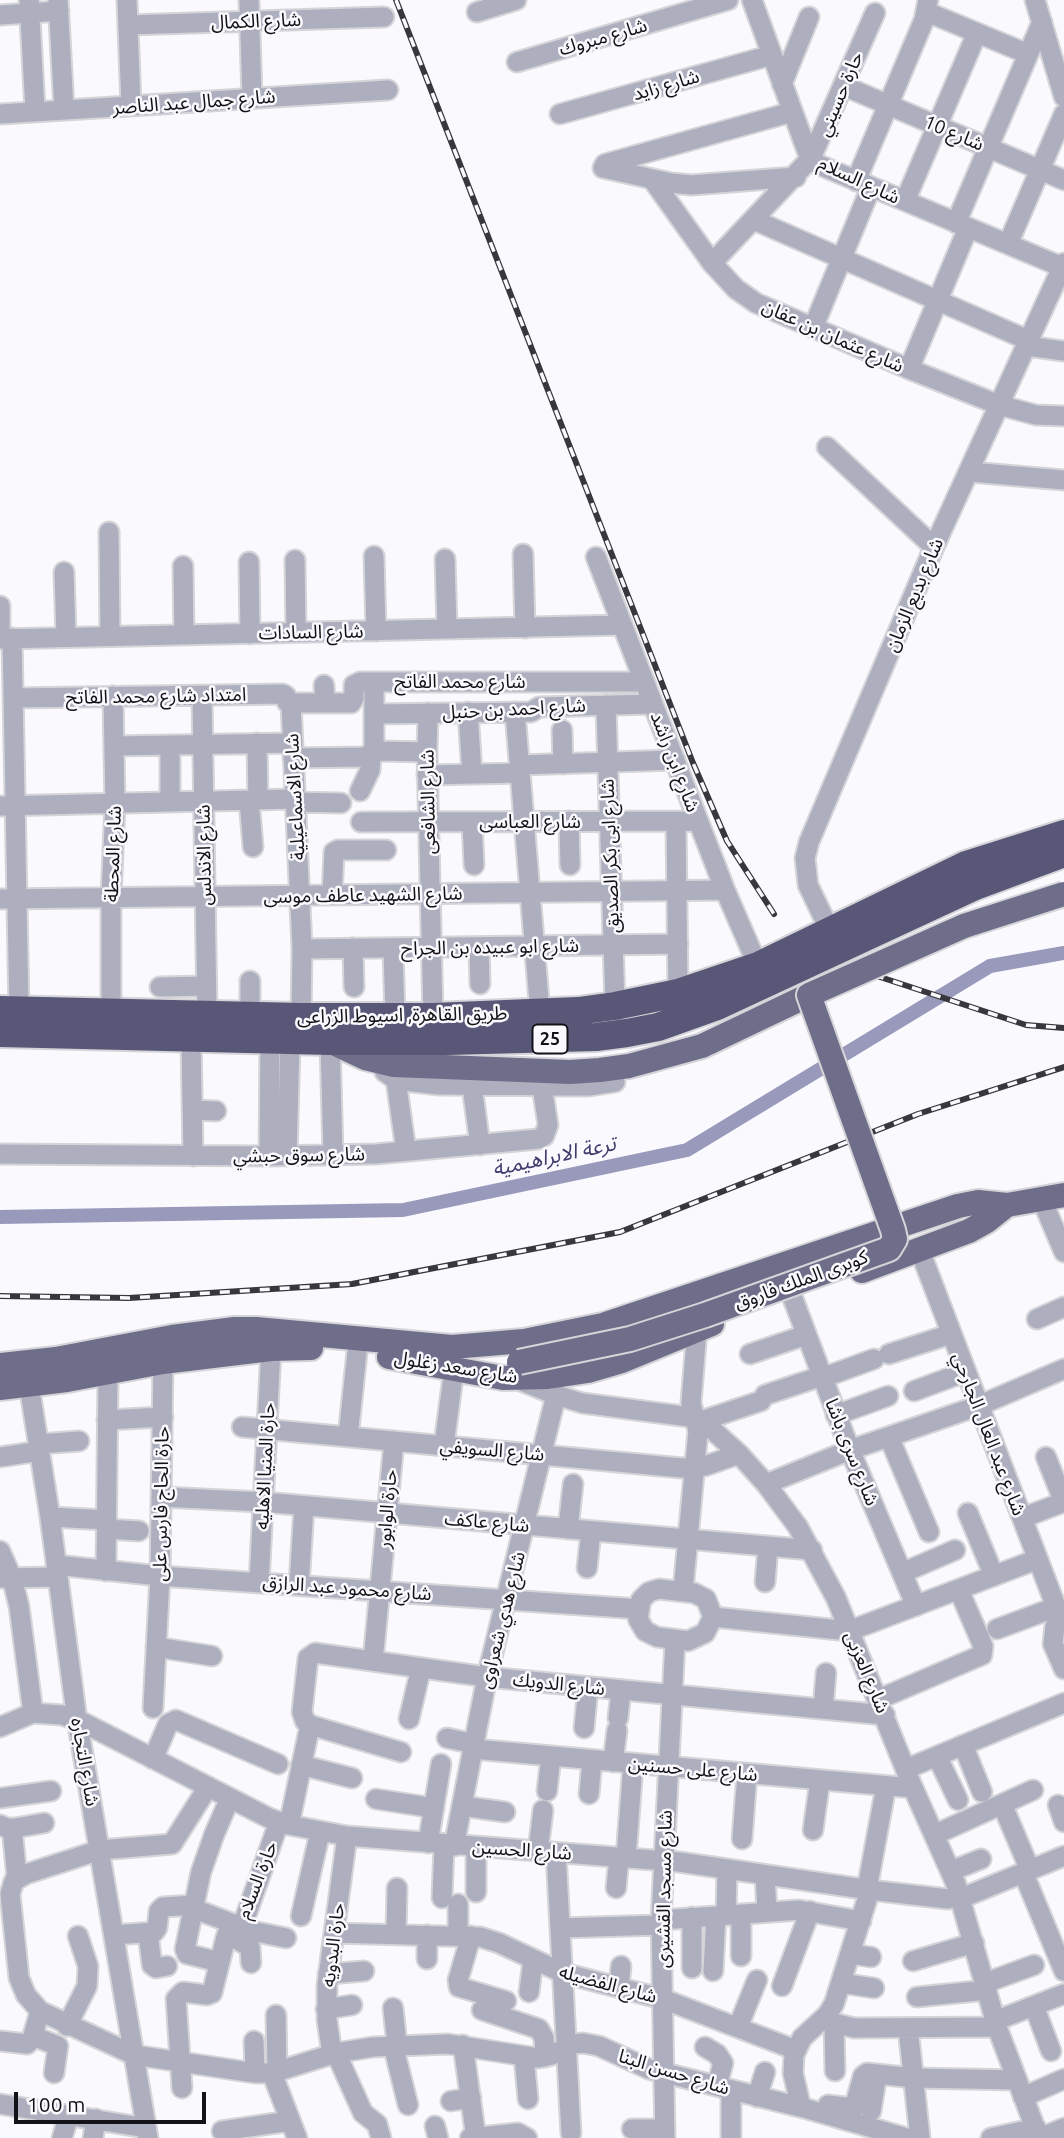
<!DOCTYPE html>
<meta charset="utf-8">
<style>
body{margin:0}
#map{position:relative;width:1064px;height:2138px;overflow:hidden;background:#fafafe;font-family:Ubuntu,sans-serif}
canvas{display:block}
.scale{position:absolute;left:14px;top:2092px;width:192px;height:32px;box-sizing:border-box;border:4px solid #121218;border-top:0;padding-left:9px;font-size:21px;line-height:24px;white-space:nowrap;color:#121218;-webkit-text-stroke:5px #fafafe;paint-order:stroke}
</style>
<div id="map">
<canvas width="1064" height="2138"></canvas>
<div class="scale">100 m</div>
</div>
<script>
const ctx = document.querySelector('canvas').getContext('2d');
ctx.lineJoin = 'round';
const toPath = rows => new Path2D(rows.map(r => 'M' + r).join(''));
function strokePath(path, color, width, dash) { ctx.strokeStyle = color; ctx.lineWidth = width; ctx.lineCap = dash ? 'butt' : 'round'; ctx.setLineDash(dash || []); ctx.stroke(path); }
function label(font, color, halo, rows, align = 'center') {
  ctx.font = font + ' Ubuntu,"Noto Sans Arabic",sans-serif'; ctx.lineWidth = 5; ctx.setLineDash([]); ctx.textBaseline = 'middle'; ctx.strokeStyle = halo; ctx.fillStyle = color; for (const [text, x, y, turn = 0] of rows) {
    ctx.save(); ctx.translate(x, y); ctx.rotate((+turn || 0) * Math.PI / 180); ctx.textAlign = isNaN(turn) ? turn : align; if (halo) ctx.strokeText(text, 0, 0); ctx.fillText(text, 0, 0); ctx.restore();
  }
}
strokePath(toPath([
 [0,1217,403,1210,687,1150,990,966,1064,953]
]), '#9999bc', 14);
const minor = toPath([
 [29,0,35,110],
 [58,0,64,110],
 [127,0,131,106],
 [249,0,252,98],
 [752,0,807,151,817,164,1062,267],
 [1035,0,1064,97],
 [477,12,516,0],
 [927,12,1028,54],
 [0,15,59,11],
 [128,25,384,17],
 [517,62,728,0],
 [782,84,809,17],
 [844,86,1064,180],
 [792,112,605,164,603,168,671,183,691,185,796,177],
 [0,114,388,90],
 [560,114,772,55],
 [652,179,712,263,736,289,756,303,909,369,999,405,1036,415,1064,416],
 [856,181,924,20,928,0],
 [905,201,977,33],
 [754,220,1030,341],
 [956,223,1042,22],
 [1008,244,1064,114],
 [712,263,811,158,875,13],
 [813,328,871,187],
 [1027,346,1064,351],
 [909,369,968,228],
 [827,447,934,547],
 [970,472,1064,480],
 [109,532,110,636],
 [523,554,525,628],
 [374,556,376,631],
 [596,557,725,890,758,966],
 [445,559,447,629],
 [295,560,296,632],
 [249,562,250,634],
 [183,566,184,635],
 [64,572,66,636],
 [0,606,0,639],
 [12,638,19,1010],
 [0,639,622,625],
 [324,685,325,703],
 [202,696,207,1014],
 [14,698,283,694,286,696,287,702,291,703],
 [291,703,351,703,354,698,354,685,360,682,644,682],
 [291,703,302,949,301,1017],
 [606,705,615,1006],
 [468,712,472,774],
 [515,712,540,1013],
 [428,713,427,752,433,1017],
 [374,714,531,712,539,707,653,704],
 [562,730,563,764],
 [257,743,258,800],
 [114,746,292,743],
 [374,753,374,682],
 [293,758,363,757,381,751,427,752],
 [519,765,675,760],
 [427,775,520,773],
 [360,791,370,770,371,754],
 [249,800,253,847],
 [170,802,170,745],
 [294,802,341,803],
 [0,806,294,799],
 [569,821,570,865],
 [361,822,698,821],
 [472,822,474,865],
 [676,822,678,993],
 [332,895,334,852,338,850,386,850],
 [0,899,725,890],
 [830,931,808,885,805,858,809,842,934,547,1064,263],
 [479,947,480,984],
 [353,948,354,987],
 [393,948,395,1017],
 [302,949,678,944],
 [160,987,206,986],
 [111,1012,111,898,115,804,113,696],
 [250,1015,250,981],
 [191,1038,193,1156],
 [330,1041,333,1155],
 [380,1062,385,1072,396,1080,439,1085,589,1086,615,1082],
 [396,1080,406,1151],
 [472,1086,480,1145],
 [193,1110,216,1111],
 [0,1154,269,1156,376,1154,538,1139,544,1136,548,1125,542,1086],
 [269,1156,270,1039],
 [287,1156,290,1040],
 [1042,1200,1064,1252],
 [920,1251,1060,1617],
 [792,1296,850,1450,916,1606],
 [1037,1319,1064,1307],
 [750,1354,806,1335],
 [889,1354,951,1334],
 [822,1378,874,1359],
 [516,1379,556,1395,582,1403,690,1417,705,1423,739,1454,766,1484,798,1527,836,1598,913,1788,956,1884,997,2027,1039,2138],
 [29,1385,50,1517,76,1713,148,2138],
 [914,1391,965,1372],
 [765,1395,822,1376],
 [836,1415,888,1396],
 [107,1420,163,1417],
 [701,1421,761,1401],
 [242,1427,682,1468,705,1466,739,1454],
 [348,1437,357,1352],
 [889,1437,929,1532],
 [39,1444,79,1441],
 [444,1445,454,1369],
 [0,1457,40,1451],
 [1046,1457,1064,1502],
 [766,1484,850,1450,978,1406,1064,1369],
 [162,1497,263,1502,812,1550],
 [968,1513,994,1576],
 [50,1517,107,1520],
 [1022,1518,1064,1502],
 [107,1529,139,1531],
 [568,1529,573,1484],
 [0,1551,12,1578,19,1606,33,1713],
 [56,1565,160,1576,639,1609],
 [587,1568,591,1531],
 [106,1571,108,1373],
 [902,1573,955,1550],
 [1,1578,58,1577],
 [765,1582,768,1546],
 [259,1583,271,1349],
 [299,1585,304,1506],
 [659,1589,694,1593,706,1599,713,1617,705,1633,688,1641,657,1637,645,1631,638,1619,641,1600,649,1592,659,1589],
 [683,1591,698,1431,691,1403,697,1329],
 [713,1617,849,1631,1038,1559],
 [1060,1617,1055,1626,1053,1644,1064,1669],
 [997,1629,1056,1607],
 [156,1647,212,1656],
 [373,1661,394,1441],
 [879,1699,982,1655,983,1646,959,1590],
 [153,1708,160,1576,163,1362],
 [823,1709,826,1673],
 [618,1718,621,1691],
 [409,1719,421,1668],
 [310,1725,305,1721,302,1712,308,1658,315,1653,487,1677,885,1715],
 [0,1727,33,1713,62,1715,84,1723,269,1818,289,1825,347,1836,679,1862,870,1890,948,1899,969,1895,1064,1856],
 [584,1728,588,1687],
 [447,1738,474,1744],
 [963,1745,982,1792],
 [473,1749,913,1788],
 [937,1756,958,1800],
 [153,1759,168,1724,176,1720,278,1764],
 [613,1762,617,1730],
 [301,1765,352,1778],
 [906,1769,1064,1703],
 [208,1787,172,1844,100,1850,26,1874,14,1881,10,1894,19,1978,26,1995,40,2011,134,2055,255,2073,272,2073,336,2053,373,2047,448,2044,538,2058,552,2055,574,2044,583,2043,599,2046,649,2069,804,2108],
 [547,1791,551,1756],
 [589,1794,592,1760],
 [0,1798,51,1791],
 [376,1799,434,1808],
 [1002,1804,1030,1870],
 [1058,1805,1064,1822],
 [462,1806,505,1812],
 [0,1825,9,1829,44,1823],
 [289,1825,310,1725,401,1752],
 [12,1828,17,1878],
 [813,1830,820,1780],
 [934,1835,1033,1790],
 [742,1839,747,1774],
 [428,1843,441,1764],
 [454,1846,487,1677,556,1395],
 [538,1851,543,1810],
 [556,1853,571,2133],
 [626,1858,633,1764],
 [951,1871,981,1859],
 [1023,1872,1064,1971],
 [765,1875,767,1912],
 [616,1888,619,1857],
 [867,1889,886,1786],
 [870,1890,834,2004,827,2015,802,2038,794,2055,793,2073,800,2103,804,2108,907,2138],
 [476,1892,476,1847],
 [442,1898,444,1845],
 [458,1904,458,1936],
 [192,1908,252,1931,286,1938],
 [726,1915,727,1869],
 [301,1916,320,1832],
 [661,1920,799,1910,861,1921],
 [560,1928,661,1925],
 [148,1933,152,1965,156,1968,167,1966],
 [334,1933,480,1937,499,1943,563,1973,663,1999,796,2050],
 [227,1934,250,1947,251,1963],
 [396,1934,397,1888],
 [114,1935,154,1932,157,1928,159,1911,163,1907,193,1905],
 [471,1936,458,1980,459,1987,506,2001],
 [851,1954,871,1957],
 [741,1956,741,1914],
 [427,1959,427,1935],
 [913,1961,974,1943],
 [219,1962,187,1954,185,1949,201,1872,214,1835,230,1798],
 [692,1968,692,1917],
 [713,1971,716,1916],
 [328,1974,364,1971],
 [841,1983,874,1988],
 [985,1983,1034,1965],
 [782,1986,810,1911],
 [619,1987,621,1966],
 [529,1992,533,1960],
 [917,1997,987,1990],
 [1034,2006,1051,2051],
 [393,2008,397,2045],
 [326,2009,352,2005],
 [482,2010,539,2029,544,2038,545,2057],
 [276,2015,277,2071],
 [822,2020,854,2028,997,2027],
 [995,2021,1064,1994],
 [834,2024,835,2071],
 [67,2026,87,1986,88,1966,78,1936],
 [738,2027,757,1980],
 [908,2028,920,2138],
 [33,2036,58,2046,54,2073],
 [0,2041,27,2044,32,2039,40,2011],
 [254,2041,255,2073],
 [393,2045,408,2105],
 [463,2045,476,2138],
 [705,2047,717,2054,723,2063,717,2086],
 [336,2053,363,2113,377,2124,381,2138],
 [332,2054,327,2020,327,1985,347,1836],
 [524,2057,528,2099],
 [272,2073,297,2138],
 [182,2088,176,1999,183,1992,207,1995,212,1993,226,1937,244,1921,279,1822],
 [731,2090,731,2138],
 [757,2097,765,2072],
 [1023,2097,1064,2079],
 [451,2101,471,2098],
 [0,2104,146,2128],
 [828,2105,854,2108,863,2076,867,2073,914,2078,1017,2080],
 [871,2111,877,2074],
 [435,2126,438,2138],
 [632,2129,665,2129],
 [222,2131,290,2121],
 [62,2138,69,2115],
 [93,2138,96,2119],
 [470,2138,518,2133,527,2138],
 [665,2138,661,1920,675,1640],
 [991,2138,1036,2128],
 [1040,2138,1064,2128]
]);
const major = toPath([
 [331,1042,365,1058,394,1065,570,1072,600,1070,629,1066,702,1046,809,995],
 [862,1271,969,1231,987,1221,1007,1205],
 [389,1357,503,1378,548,1377,588,1371,622,1361,712,1324],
 [0,1365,56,1359,172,1337,235,1329,256,1329,452,1347,524,1341,603,1325,958,1206,978,1202,1007,1205,1064,1195],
 [0,1388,67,1380,163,1362,271,1349,311,1348]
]);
const highway = toPath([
 [0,1010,301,1017,433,1017,578,1011,615,1006,678,993,758,966,966,865,1064,834],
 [0,1033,330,1041,448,1041,596,1037,627,1033,658,1027,717,1006,975,886,1064,853]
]);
strokePath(minor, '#d5d5d9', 23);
strokePath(major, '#d5d5d9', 28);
strokePath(highway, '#d5d5d9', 32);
strokePath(minor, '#adaebe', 19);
strokePath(major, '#6e6e8a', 24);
strokePath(highway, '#585777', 28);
const rail = toPath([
 [396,0,693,763,727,841,774,914],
 [874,975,1026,1025,1064,1028],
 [0,1296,129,1298,352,1284,620,1232,918,1114,1064,1067]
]);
strokePath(rail, '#37373d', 6);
strokePath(rail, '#fafafe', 3.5, [10]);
const majorBridge = toPath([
 [519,1362,630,1339,705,1315,889,1249,895,1239,893,1230,809,995,964,926,1064,894]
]);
strokePath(majorBridge, '#d5d5d9', 28, []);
strokePath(majorBridge, '#6e6e8a', 24);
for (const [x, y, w] of [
 [550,1039,35]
]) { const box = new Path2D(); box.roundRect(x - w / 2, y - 14.5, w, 29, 5); ctx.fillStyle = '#fafafe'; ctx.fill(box); strokePath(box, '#121218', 2); }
label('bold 18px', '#121218', null, [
 ["25",550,1039]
]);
label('19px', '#121218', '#fafafe', [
 ["شارع الكمال",256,21,-2],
 ["شارع مبروك",603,37,-16],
 ["شارع زايد",666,85,-16],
 ["حارة حسيني",840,94,-67],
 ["شارع جمال عبد الناصر",194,102,-4],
 ["شارع 10",954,133,23],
 ["شارع السلام",859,180,25],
 ["شارع عثمان بن عفان",833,336,24],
 ["شارع بديع الزمان",914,595,-67],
 ["شارع السادات",311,632,-1],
 ["شارع محمد الفاتح",460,682],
 ["امتداد شارع محمد الفاتح",156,696,-1],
 ["شارع احمد بن حنبل",514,709,-3],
 ["شارع ابن راشد",675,762,69],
 ["شارع الاسماعيلية",295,797,-93],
 ["شارع الشافعى",428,802,-91],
 ["شارع العباسى",530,822],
 ["شارع المحطة",113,854,-88],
 ["شارع الاندلس",204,855,-91],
 ["شارع ابى بكر الصديق",610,856,-92],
 ["شارع الشهيد عاطف موسى",363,895,-1],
 ["شارع ابو عبيده بن الجراح",490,947,-1],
 ["طريق القاهرة, اسيوط الزراعى",402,1015,-1],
 ["شارع سوق حبشي",299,1155,-1],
 ["كوبرى الملك فاروق",801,1280,-20],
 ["شارع سعد زغلول",456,1367,9],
 ["شارع عبد العال الجارحي",989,1434,69],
 ["شارع السويفي",492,1450,5],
 ["شارع سرى باشا",852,1452,68],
 ["حارة المنيا الاهليه",265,1466,-87],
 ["حارة الحاج فارس على",161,1504,-89],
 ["حارة الوابور",387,1509,-85],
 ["شارع عاكف",487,1522,5],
 ["شارع محمود عبد الرازق",347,1588,4],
 ["شارع هدي شعراوى",502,1620,-76],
 ["شارع العزبى",867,1672,67],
 ["شارع الدويك",559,1684,6],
 ["شارع التجاره",85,1762,80],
 ["شارع على حسنين",693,1769,5],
 ["شارع الحسين",522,1850,4],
 ["حارة السلام",257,1880,-69],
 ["شارع مسجد القشيرى",664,1889,-89],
 ["حارة البدويه",333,1945,-83],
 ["شارع الفضيله",608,1984,15],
 ["شارع حسن البنا",674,2072,17]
]);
label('italic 21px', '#403d6e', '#fafafe', [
 ["ترعة الابراهيمية",554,1156,-12]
]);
</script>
